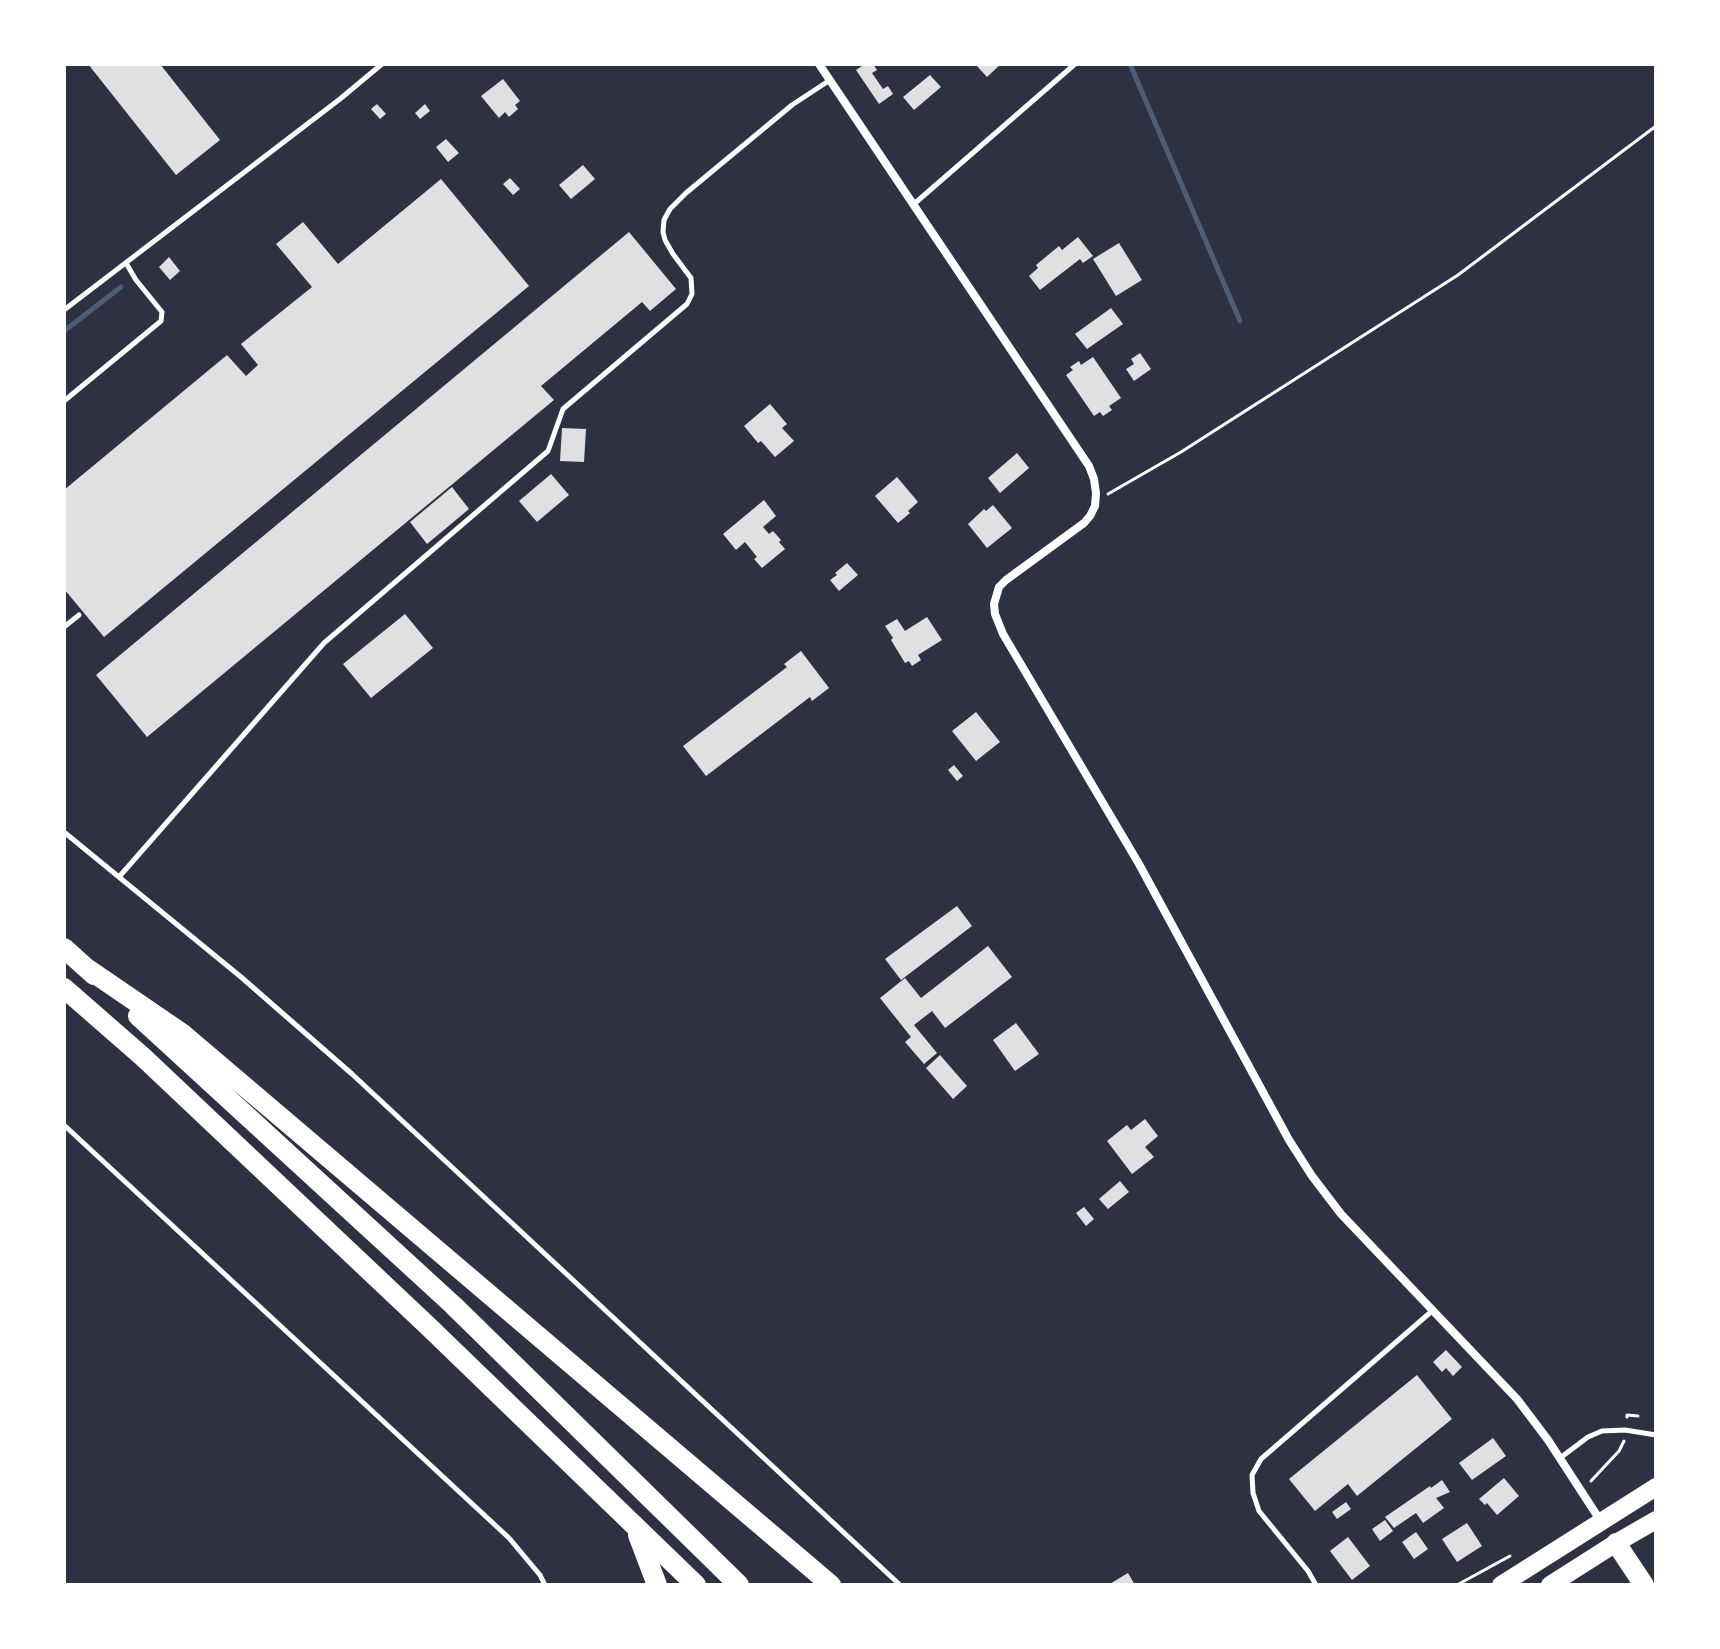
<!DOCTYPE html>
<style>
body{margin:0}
#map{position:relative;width:1720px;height:1649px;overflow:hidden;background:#2d3142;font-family:"DejaVu Sans",sans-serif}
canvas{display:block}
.frame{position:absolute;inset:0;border:66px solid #fff;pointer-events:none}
</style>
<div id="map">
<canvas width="1720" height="1649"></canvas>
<div class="frame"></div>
</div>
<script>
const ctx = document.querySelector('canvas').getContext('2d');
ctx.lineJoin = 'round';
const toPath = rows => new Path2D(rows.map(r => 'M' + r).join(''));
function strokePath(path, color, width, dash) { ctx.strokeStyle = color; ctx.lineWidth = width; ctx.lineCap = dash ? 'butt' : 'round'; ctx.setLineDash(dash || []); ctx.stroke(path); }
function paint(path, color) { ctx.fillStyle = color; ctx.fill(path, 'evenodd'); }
strokePath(toPath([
 [1130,64,1240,321],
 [64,331,121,287]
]), '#4f5d75', 5);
paint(toPath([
 [88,64,160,64,220,140,176,175],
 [865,64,873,64,877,70,872,73,883,89,888,86,893,94,879,104,856,70],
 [975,64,1001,64,987,77],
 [930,75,941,87,914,110,903,97],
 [503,79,520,101,515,105,518,109,509,117,505,112,499,118,481,96],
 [377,104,386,114,380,119,371,109],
 [425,104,430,111,420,119,415,113],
 [446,139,459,153,448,162,436,147],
 [583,165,595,179,571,199,559,185],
 [510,178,520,189,513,195,503,184],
 [441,179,529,286,104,637,64,589,64,490,227,355,246,376,258,365,241,344,312,287,276,244,303,222,338,264],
 [629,232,676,289,650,311,642,302,541,386,554,400,147,737,96,675],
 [1078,237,1093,256,1083,263,1080,259,1040,290,1029,276,1038,268,1036,265,1059,246,1062,250],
 [1119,243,1142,280,1116,296,1093,259],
 [169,257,180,271,170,280,159,267],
 [1111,308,1123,324,1087,349,1075,334],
 [1140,353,1151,369,1134,381,1126,369,1134,364,1131,359],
 [1093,357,1121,398,1109,406,1112,410,1103,416,1100,412,1094,416,1066,375,1073,370,1070,367,1079,361,1081,365],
 [770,404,787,424,782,428,794,441,775,457,761,441,758,443,744,426],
 [562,428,586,429,584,462,560,461],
 [1017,453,1029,468,1000,493,988,478],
 [551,474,569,495,537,522,519,501],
 [897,477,918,502,908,511,910,513,898,523,875,496],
 [452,487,469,509,427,544,410,522],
 [764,500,776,516,763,527,769,534,773,531,781,540,779,542,785,549,762,568,754,559,757,557,745,542,736,550,723,534],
 [993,505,1012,528,987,548,968,524,984,509,986,511],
 [847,563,858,575,839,591,830,580,837,575,835,573],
 [405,614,433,648,371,698,343,664],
 [927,617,942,640,918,655,921,660,912,666,909,661,905,663,891,640,893,638,885,626,897,619,905,631],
 [801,651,829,688,812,701,810,697,706,776,683,746,787,667,784,664],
 [976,712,1000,742,976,761,952,731],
 [954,765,963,776,957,781,948,770],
 [957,906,972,926,901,980,885,959],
 [988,946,1012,977,945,1028,932,1011,914,1025,937,1053,924,1064,905,1042,911,1037,880,998,905,978,921,998],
 [1016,1023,1039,1054,1015,1071,993,1040],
 [940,1055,967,1086,953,1099,926,1068],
 [1145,1119,1158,1136,1145,1147,1154,1157,1132,1174,1107,1141,1127,1125,1131,1130],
 [1120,1181,1129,1192,1108,1209,1099,1199],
 [1084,1207,1094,1219,1086,1226,1076,1213],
 [1446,1350,1462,1367,1453,1376,1446,1368,1442,1372,1433,1362],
 [1417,1375,1452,1419,1357,1496,1348,1484,1315,1511,1289,1479],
 [1493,1438,1506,1456,1472,1480,1459,1463],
 [1504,1478,1519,1496,1497,1515,1487,1503,1485,1505,1479,1499],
 [1442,1480,1450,1492,1436,1498,1444,1508,1423,1523,1416,1513,1394,1528,1385,1517,1430,1486,1431,1488],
 [1346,1502,1351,1509,1337,1519,1332,1512],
 [1385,1520,1393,1531,1380,1541,1372,1529],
 [1467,1523,1482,1546,1457,1562,1442,1539],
 [1416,1532,1428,1549,1414,1559,1402,1542],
 [1348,1537,1370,1566,1352,1580,1330,1551],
 [1128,1573,1135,1585,1108,1585]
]), '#e0e0e3');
strokePath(toPath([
 [1108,494,1181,452,1458,275,1656,126],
 [1627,1417,1627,1415,1638,1416],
 [1591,1481,1619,1451,1624,1441],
 [1457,1585,1510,1556]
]), '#fff', 3);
strokePath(toPath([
 [914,204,1075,64],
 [64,310,340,99,382,64],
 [64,401,161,321,162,312,136,280,126,263],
 [64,627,79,615],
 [64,832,241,977,352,1074,900,1585],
 [119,877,324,643,548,451,563,409,687,304,692,294,691,278,673,254,665,240,663,232,664,220,670,209,686,193,792,105,830,80],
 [64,1125,509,1538,540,1575,545,1585],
 [1560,1458,1588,1437,1602,1431,1625,1430,1656,1435],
 [1316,1585,1308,1571,1259,1511,1253,1493,1252,1475,1261,1459,1432,1311]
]), '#fff', 5);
strokePath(toPath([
 [819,64,1089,466,1094,479,1096,493,1095,506,1090,516,1084,523,1006,580,999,587,994,604,995,614,1003,634,1139,864,1289,1140,1312,1176,1341,1214,1517,1399,1548,1440,1600,1520]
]), '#fff', 8);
strokePath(toPath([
 [1501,1585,1656,1487],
 [1550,1585,1616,1543,1656,1520]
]), '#fff', 18);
strokePath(toPath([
 [64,948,94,975],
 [85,967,183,1034,831,1585],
 [64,988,143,1057,430,1328,696,1585],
 [138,1016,453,1305,739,1585],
 [638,1535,657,1585],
 [1616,1543,1644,1585]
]), '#fff', 20);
</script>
